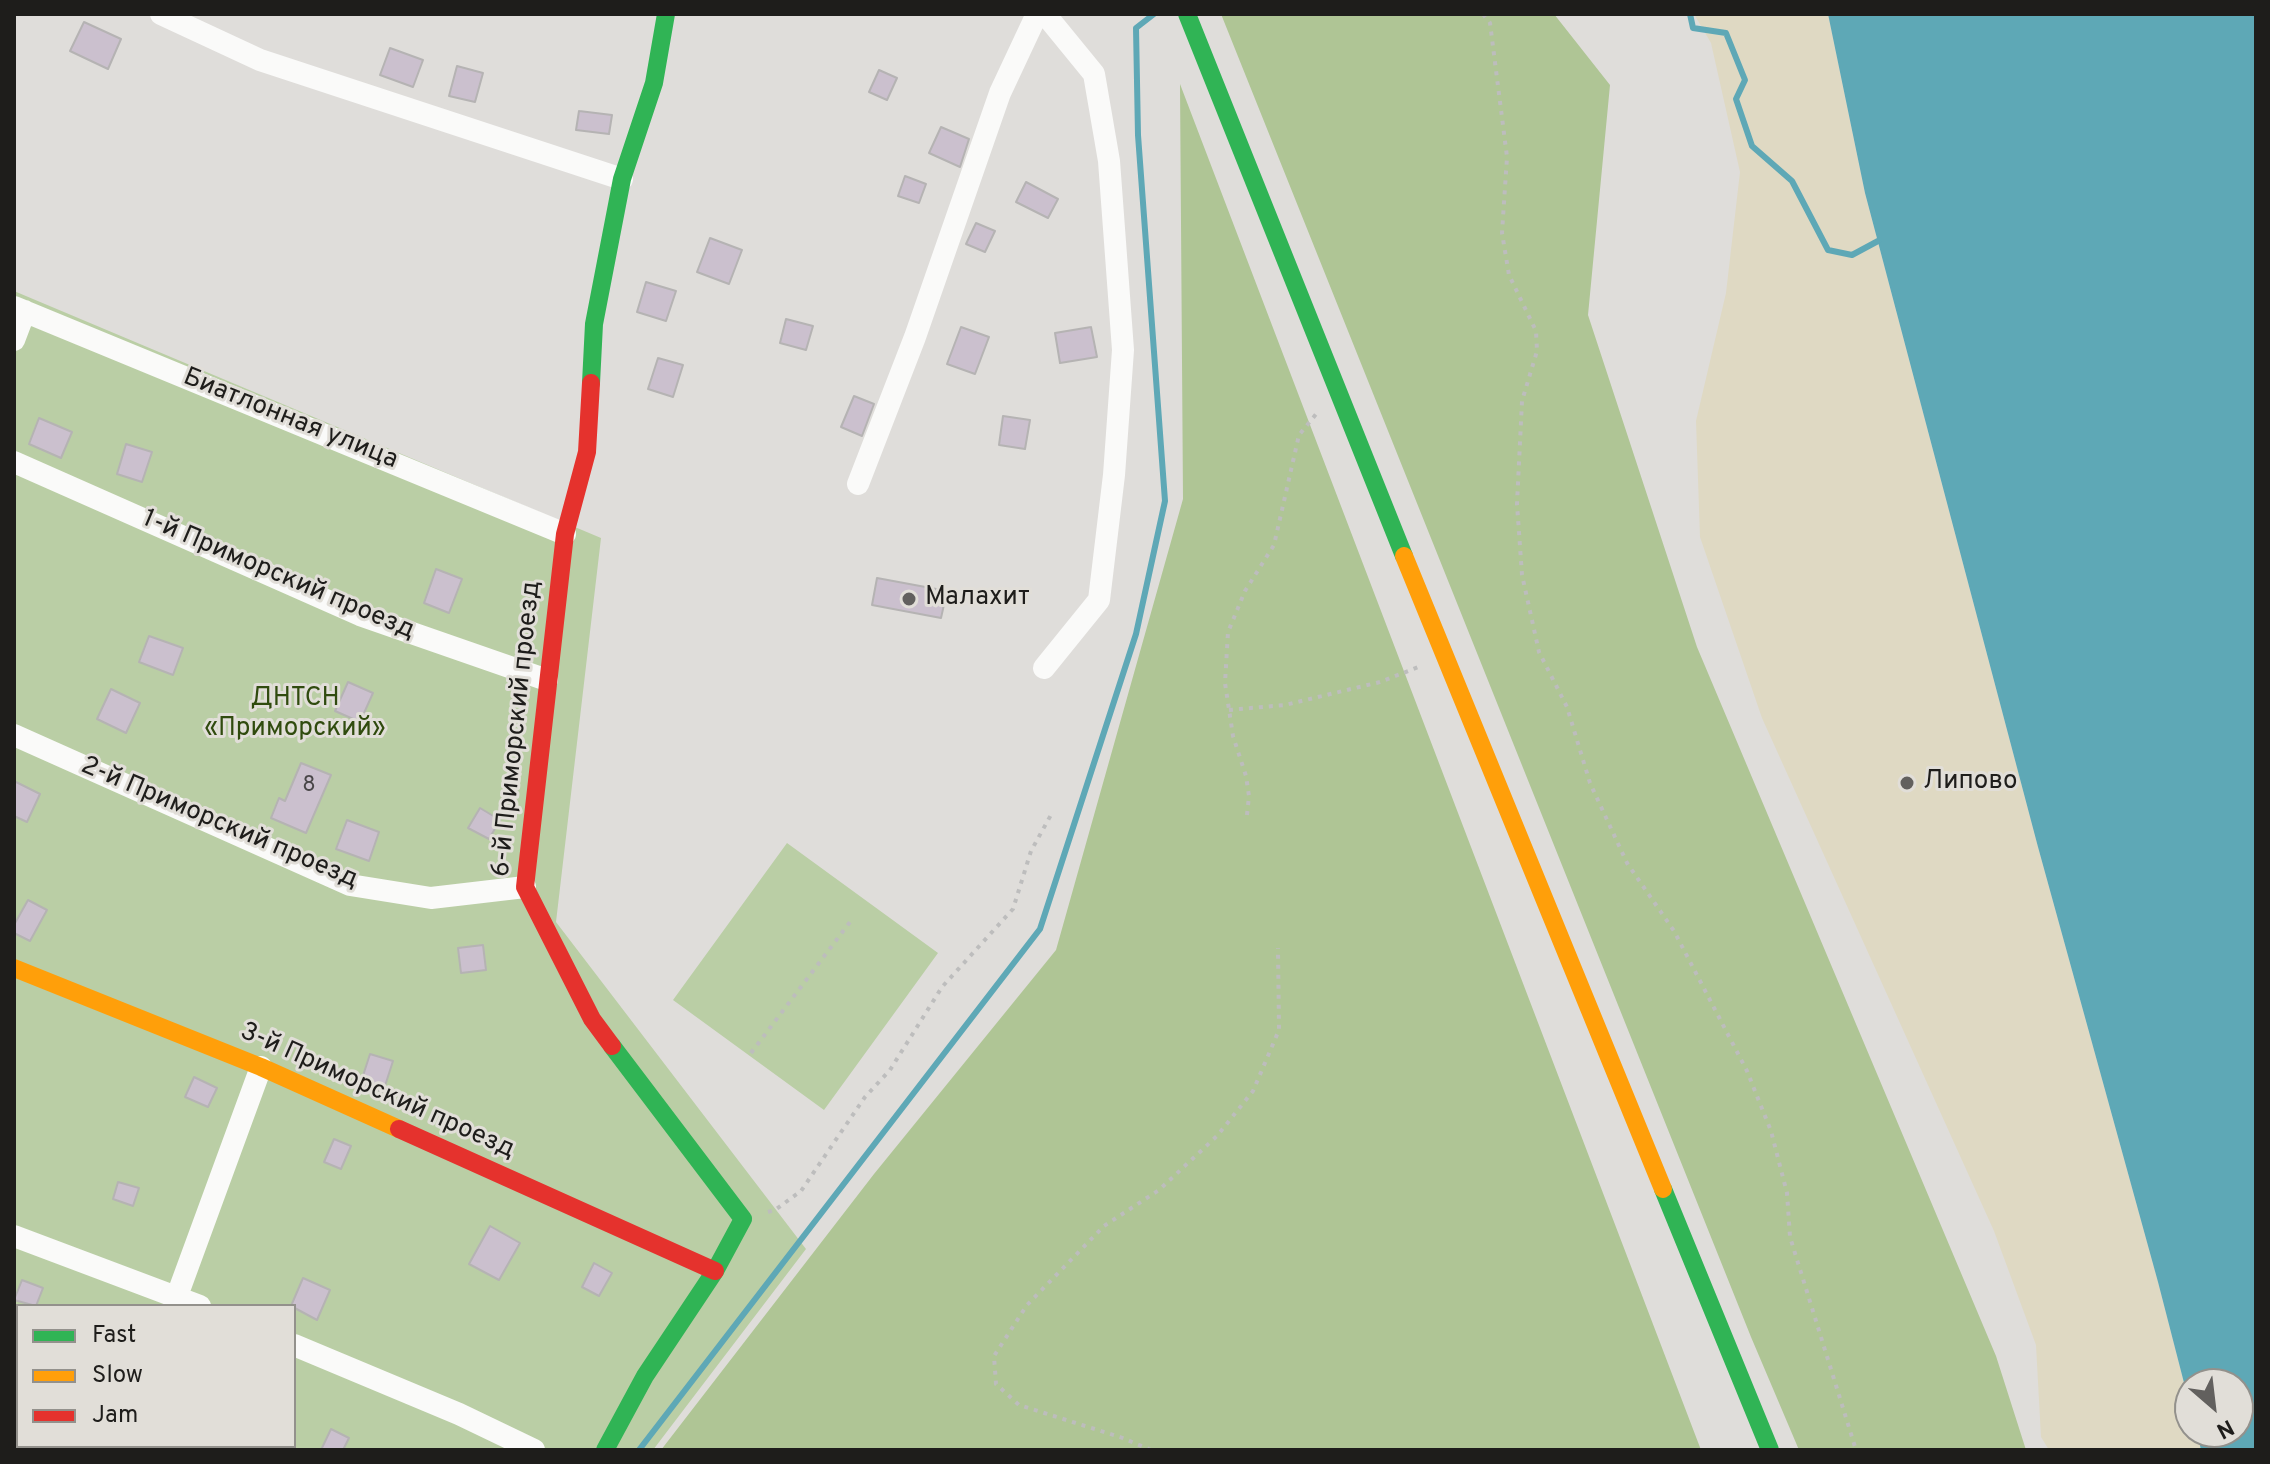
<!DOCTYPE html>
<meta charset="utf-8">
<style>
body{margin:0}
#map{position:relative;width:2270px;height:1464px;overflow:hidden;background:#dfddda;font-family:Overpass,sans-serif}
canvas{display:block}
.frame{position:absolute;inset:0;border:16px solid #1e1d1b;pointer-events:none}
.legend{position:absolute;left:16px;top:1304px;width:280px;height:144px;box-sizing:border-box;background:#e1ded8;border:2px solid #93918c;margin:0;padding:10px 14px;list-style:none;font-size:24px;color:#1e1d1b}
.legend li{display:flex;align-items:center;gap:16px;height:40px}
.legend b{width:40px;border:2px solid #93918c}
.north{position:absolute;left:2174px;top:1368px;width:80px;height:80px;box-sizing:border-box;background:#e1ded8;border:2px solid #93918c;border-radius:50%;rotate:152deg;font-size:22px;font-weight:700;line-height:32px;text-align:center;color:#1e1d1b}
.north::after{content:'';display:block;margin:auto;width:28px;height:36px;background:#62605e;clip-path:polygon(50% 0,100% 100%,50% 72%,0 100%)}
</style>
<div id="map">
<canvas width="2270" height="1464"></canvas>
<div class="frame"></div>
<ul class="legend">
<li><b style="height:10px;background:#30b455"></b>Fast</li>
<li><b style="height:10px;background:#ff9f0a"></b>Slow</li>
<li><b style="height:10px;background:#e5322d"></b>Jam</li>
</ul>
<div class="north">N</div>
</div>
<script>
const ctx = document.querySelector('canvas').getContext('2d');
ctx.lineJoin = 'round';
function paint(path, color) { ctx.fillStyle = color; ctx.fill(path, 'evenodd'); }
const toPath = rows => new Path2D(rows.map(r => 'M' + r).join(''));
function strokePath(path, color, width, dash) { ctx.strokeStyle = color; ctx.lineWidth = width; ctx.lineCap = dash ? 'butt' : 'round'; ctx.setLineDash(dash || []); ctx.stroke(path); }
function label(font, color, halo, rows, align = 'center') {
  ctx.font = font + ' Overpass,sans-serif'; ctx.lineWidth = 6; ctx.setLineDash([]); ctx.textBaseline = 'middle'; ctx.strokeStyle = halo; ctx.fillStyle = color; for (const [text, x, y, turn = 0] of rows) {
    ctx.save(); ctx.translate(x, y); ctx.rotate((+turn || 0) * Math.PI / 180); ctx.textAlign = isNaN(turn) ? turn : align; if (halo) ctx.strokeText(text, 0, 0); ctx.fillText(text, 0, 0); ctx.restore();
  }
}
paint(toPath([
 [14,291,601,538,556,922,806,1249,653,1450,14,1450],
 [18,1306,294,1306,294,1446,18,1446],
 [787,843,938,953,824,1110,673,1000]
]), '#bacea5');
paint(toPath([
 [1221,14,1554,14,1610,85,1588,315,1697,647,1996,1356,2026,1450,1799,1450,1751,1337],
 [1180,84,1701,1450,661,1450,874,1174,1056,950,1183,499]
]), '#afc595');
paint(toPath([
 [1694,14,1828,14,1865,193,2038,847,2158,1282,2190,1406,2190,1432,2197,1432,2201,1450,2049,1450,2041,1437,2036,1345,1994,1231,1762,718,1700,537,1696,421,1726,293,1740,172,1711,43]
]), '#dfd9c3');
paint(toPath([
 [1828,14,2256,14,2256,1450,2201,1450,2197,1432,2238,1432,2238,1384,2190,1384,2190,1406,2158,1282,2038,847,1865,193]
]), '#5ea8b6');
strokePath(toPath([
 [1690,14,1693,28,1726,33,1745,80,1736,99,1752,146,1792,181,1828,250,1852,255,1878,241],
 [639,1450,1040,929,1136,634,1165,501,1138,135,1136,28,1154,14]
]), '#5ea8b6', 6);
const building = toPath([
 [84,22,121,39,108,69,70,51,84,22],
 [390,48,423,60,413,87,380,75,390,48],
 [457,66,483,73,475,102,449,96,457,66],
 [879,70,897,78,887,100,869,92,879,70],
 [579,111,612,115,609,134,576,130,579,111],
 [941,127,969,139,960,167,929,153,941,127],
 [905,176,926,184,919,203,898,196,905,176],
 [1026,182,1058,199,1048,218,1016,202,1026,182],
 [976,223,995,231,985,252,966,244,976,223],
 [710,238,742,250,729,284,697,272,710,238],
 [646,282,676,291,666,321,637,312,646,282],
 [786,319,813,326,806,350,780,343,786,319],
 [961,327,989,337,975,374,947,364,961,327],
 [1091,327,1097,357,1060,363,1055,333,1091,327],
 [658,358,683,365,673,397,648,389,658,358],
 [854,396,874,404,862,436,841,427,854,396],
 [1003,416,1030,420,1025,449,999,445,1003,416],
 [39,418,72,432,61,458,29,444,39,418],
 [126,444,152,452,142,482,117,474,126,444],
 [436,569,462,579,449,613,424,603,436,569],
 [877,578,947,591,941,618,872,605,877,578],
 [149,636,183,648,173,675,139,662,149,636],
 [348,682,373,693,360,722,335,711,348,682],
 [111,689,140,703,126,733,97,719,111,689],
 [301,763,331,775,306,833,271,818,279,798,285,801,301,763],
 [14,781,40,794,27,822,14,816,14,781],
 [480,808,500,820,489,839,468,828,480,808],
 [347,820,379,832,369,861,336,849,347,820],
 [28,900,47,910,30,941,14,933,14,925,28,900],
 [483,945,486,970,461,973,458,948,483,945],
 [370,1054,393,1061,383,1092,360,1085,370,1054],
 [194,1077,217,1088,208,1107,185,1097,194,1077],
 [334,1139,351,1146,341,1169,324,1162,334,1139],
 [118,1182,139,1188,133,1206,113,1199,118,1182],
 [490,1226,520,1243,499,1280,469,1264,490,1226],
 [594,1263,612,1273,599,1296,582,1287,594,1263],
 [303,1278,330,1290,317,1320,291,1306,303,1278],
 [22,1280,43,1288,36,1306,14,1300,22,1280],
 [331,1429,349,1438,343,1450,321,1450,331,1429]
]);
paint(building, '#cbc0ce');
strokePath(building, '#b5b3b3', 2);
strokePath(toPath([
 [1483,14,1490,23,1507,157,1502,233,1509,275,1536,331,1537,351,1522,401,1517,504,1522,575,1539,652,1567,707,1590,783,1627,863,1674,931,1747,1071,1771,1131,1787,1193,1790,1237,1856,1450],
 [1229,710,1285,705,1380,682,1421,666],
 [1247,815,1249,796,1246,776,1233,736,1225,683,1228,632,1245,591,1274,545,1299,435,1317,413],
 [751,1053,853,918],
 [768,1212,775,1210,801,1191,865,1097,890,1070,942,987,1013,909,1031,851,1052,813],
 [1151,1450,1120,1437,1019,1405,996,1384,994,1356,1027,1305,1104,1226,1159,1190,1217,1136,1253,1091,1279,1030,1278,948]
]), '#bdbdbd', 4, [4, 6]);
strokePath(toPath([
 [161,14,260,60,622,179],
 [14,307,565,534],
 [14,340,25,311],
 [14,462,360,615,547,680],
 [858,484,915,337,1000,93,1037,14],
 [1044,668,1099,600,1114,475,1123,350,1109,161,1094,74,1045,14],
 [14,735,350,885,431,898,525,887],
 [14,1236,200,1306],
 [177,1296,261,1067],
 [294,1345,459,1414,534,1450]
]), '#fafaf9', 22);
strokePath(toPath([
 [1187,14,1404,556],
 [591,383,594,324,622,179,654,83,666,14],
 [1663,1189,1770,1450],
 [605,1450,645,1376,715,1271,743,1219,612,1046]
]), '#30b455', 18);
strokePath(toPath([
 [1404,556,1663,1189],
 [14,968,261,1067,399,1129]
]), '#ff9f0a', 18);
strokePath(toPath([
 [591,383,587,452,565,534,525,887,592,1019,612,1046],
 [399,1129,715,1271]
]), '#e5322d', 18);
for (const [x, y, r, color] of [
 [909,599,8,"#62605e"],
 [1907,783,8,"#62605e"]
]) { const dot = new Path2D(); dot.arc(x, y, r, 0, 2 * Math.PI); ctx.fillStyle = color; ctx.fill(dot); strokePath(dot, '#e1ded8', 3); }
label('22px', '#494648', null, [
 ["8",309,787]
]);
label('26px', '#1e1d1b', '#e1ded8', [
 ["Биатлонная улица",290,420,22],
 ["1-й Приморский проезд",278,576,23],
 ["6-й Приморский проезд",518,729,-84],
 ["2-й Приморский проезд",219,824,23],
 ["3-й Приморский проезд",377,1092,24]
]);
label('26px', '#1e1d1b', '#e1ded8', [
 ["Малахит",925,599],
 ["Липово",1923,783]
], 'left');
label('26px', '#304b0e', '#e1ded8', [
 ["ДНТСН",295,700],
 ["«Приморский»",295,730]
]);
</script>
